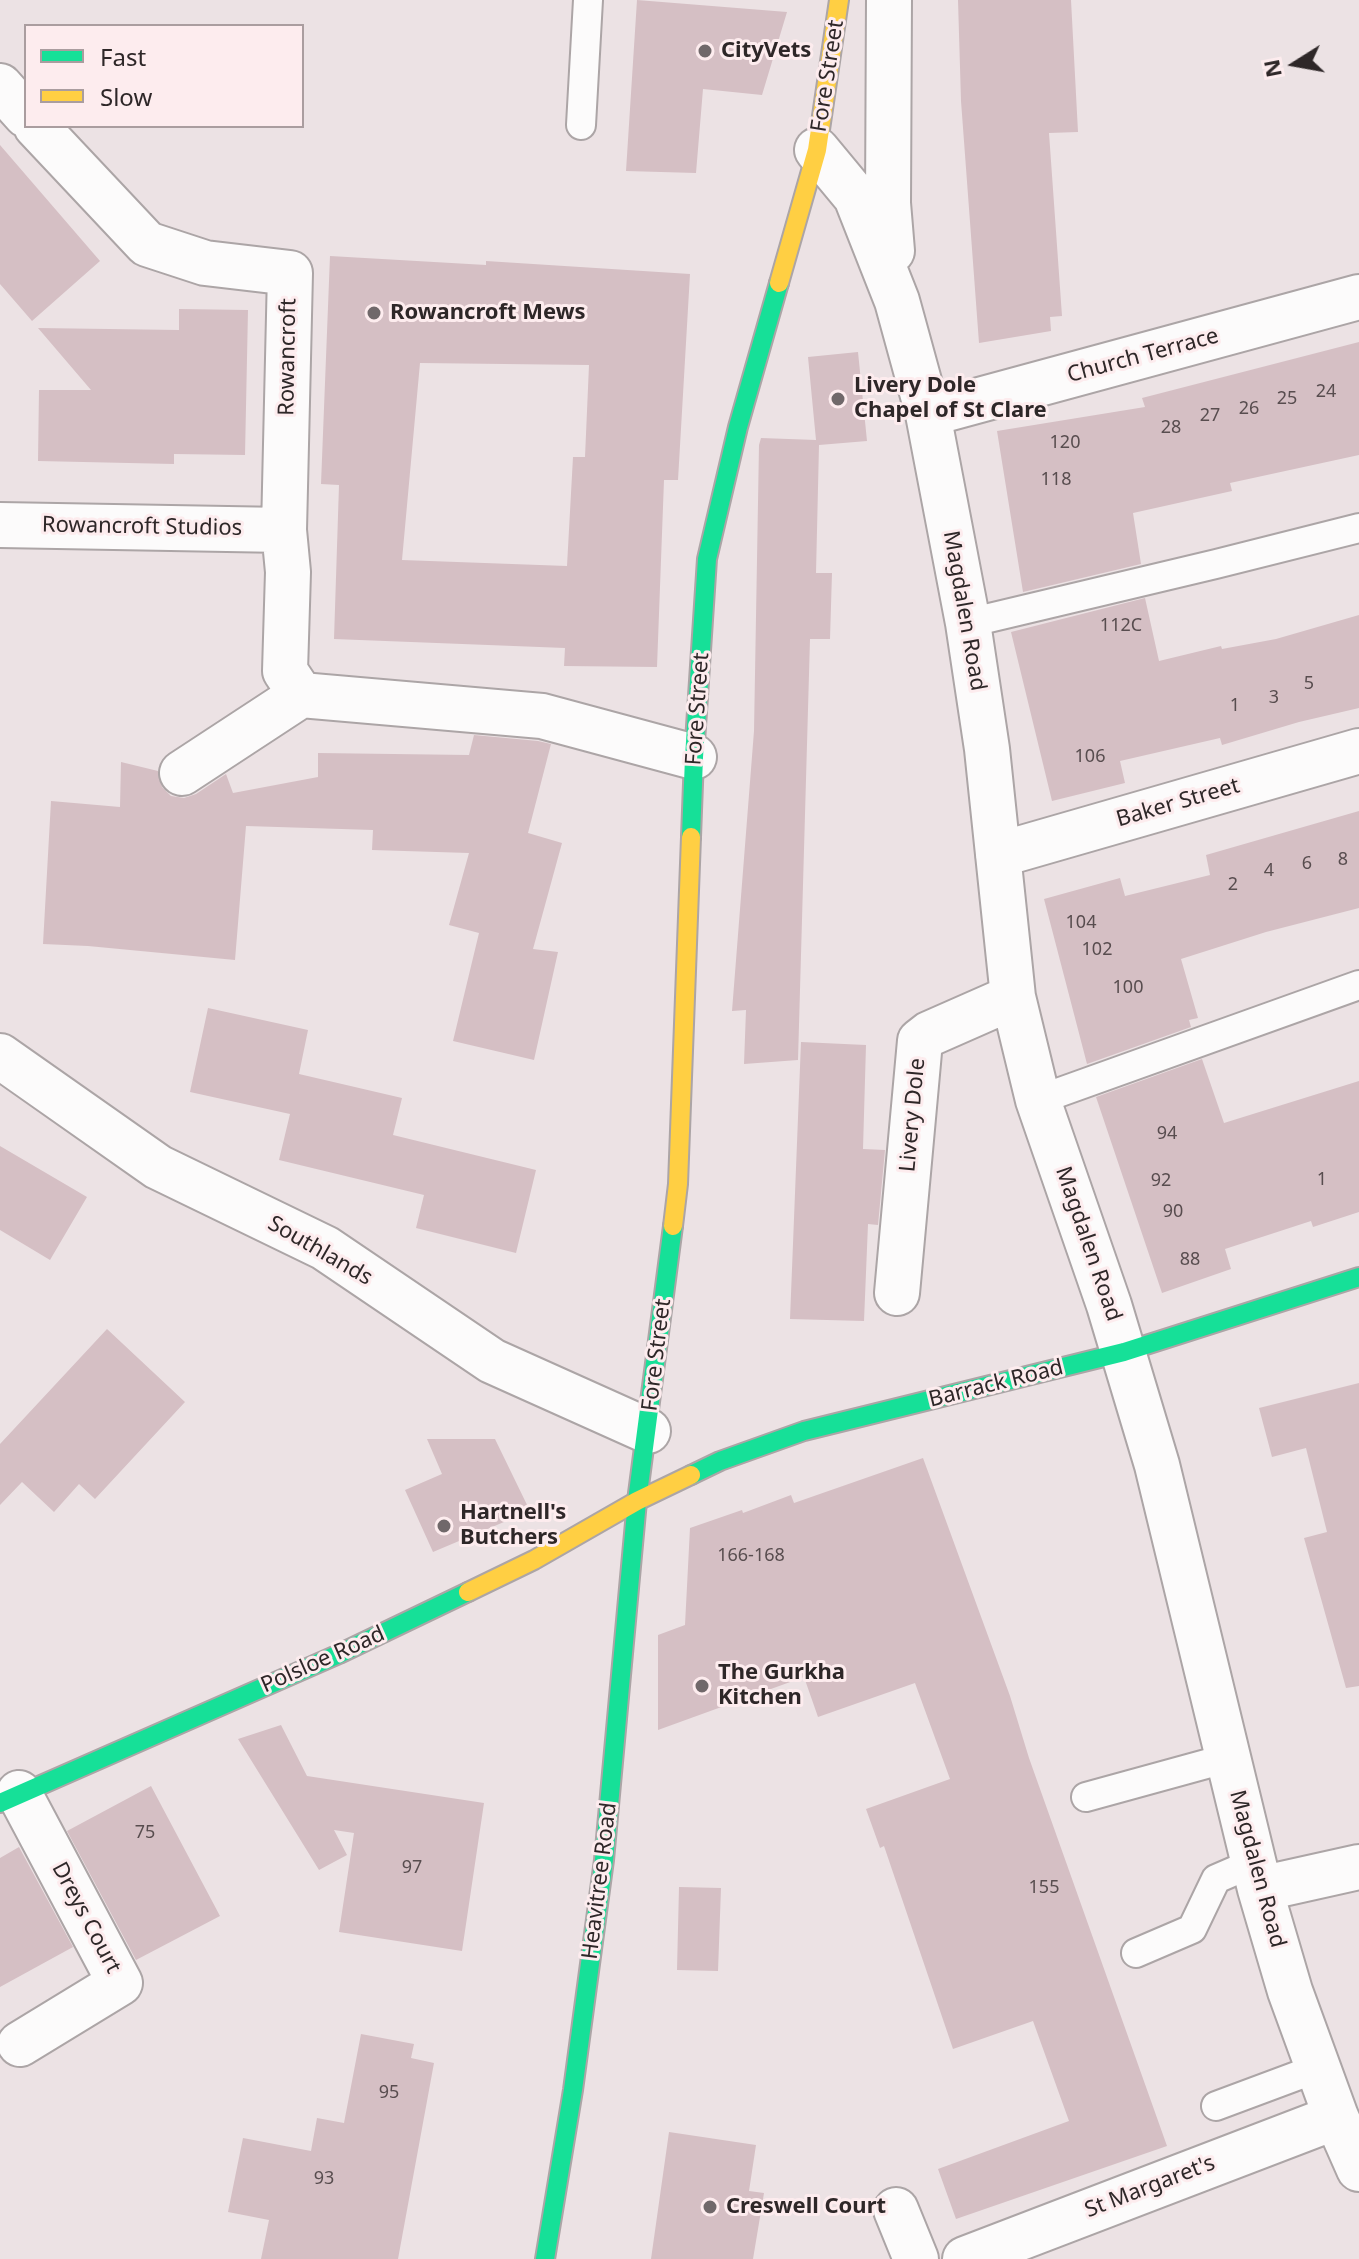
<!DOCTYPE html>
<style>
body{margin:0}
#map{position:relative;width:1359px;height:2259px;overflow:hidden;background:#ece2e4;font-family:"Noto Sans",sans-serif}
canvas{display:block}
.legend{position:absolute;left:24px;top:24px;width:280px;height:104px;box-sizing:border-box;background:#fdecee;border:2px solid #aa9d9f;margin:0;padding:10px 14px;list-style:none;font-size:24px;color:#2e2728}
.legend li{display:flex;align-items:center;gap:16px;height:40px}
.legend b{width:40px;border:2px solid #aa9d9f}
.north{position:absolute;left:1255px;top:24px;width:80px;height:80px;-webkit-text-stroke:6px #fdecee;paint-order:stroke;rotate:259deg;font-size:22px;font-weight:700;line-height:32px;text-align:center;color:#2e2728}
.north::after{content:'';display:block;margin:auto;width:28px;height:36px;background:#2e2728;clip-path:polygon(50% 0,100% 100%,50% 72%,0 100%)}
</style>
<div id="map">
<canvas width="1359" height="2259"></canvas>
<ul class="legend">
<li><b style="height:10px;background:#16e098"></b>Fast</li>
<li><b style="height:10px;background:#ffcf43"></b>Slow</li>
</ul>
<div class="north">N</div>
</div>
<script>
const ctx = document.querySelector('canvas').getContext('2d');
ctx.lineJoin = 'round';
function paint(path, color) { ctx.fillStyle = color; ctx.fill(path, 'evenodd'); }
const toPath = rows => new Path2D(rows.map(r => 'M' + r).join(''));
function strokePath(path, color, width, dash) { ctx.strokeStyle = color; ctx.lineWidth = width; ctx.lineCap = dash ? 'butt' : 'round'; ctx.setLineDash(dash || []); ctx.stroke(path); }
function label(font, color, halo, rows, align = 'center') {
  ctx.font = font + ' "Noto Sans",sans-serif'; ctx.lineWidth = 6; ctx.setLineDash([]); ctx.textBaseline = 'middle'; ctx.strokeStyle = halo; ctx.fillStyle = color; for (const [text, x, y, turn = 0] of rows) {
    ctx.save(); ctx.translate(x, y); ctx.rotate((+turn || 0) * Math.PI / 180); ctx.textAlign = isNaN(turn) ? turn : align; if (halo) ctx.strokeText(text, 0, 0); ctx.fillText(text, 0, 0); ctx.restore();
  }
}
paint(toPath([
 [637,0,787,12,762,95,703,89,696,173,626,171],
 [958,0,1071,0,1078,132,1049,133,1062,316,1050,317,1051,331,979,343,961,101],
 [0,145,100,261,32,321,0,284],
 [330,256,486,265,486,261,690,274,678,480,664,480,657,667,564,666,565,648,334,639,339,485,321,484],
 [420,363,589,365,585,457,573,457,567,566,402,560],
 [179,309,248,310,245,455,174,454,174,464,38,461,39,390,91,390,38,328,179,330],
 [1359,342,1359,455,1230,483,1232,491,1133,513,1141,564,1023,592,997,431,1145,407,1142,398],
 [858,352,867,441,819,445,816,573,832,573,830,639,810,639,798,1060,744,1064,746,1010,732,1011,754,731,759,445,761,438,816,440,808,357],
 [1145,598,1159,661,1221,646,1222,649,1276,639,1359,615,1359,708,1299,722,1222,745,1220,738,1120,761,1125,783,1052,801,1011,632],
 [474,735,538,741,551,744,528,833,562,843,533,949,558,952,534,1060,453,1041,479,933,449,925,469,853,372,850,373,830,246,826,235,960,88,946,43,944,51,801,120,807,121,762,158,771,162,787,171,796,184,798,196,794,226,774,233,793,318,777,318,753,469,755],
 [1359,811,1359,908,1266,932,1181,959,1198,1018,1189,1020,1191,1027,1087,1064,1044,899,1120,878,1125,896,1210,875,1206,855],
 [208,1008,308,1030,299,1074,402,1098,393,1135,536,1170,516,1253,416,1228,424,1195,279,1160,290,1114,190,1092],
 [801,1042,866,1045,863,1149,885,1150,878,1225,868,1224,864,1321,790,1319],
 [1202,1059,1224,1123,1359,1081,1359,1212,1313,1227,1311,1221,1225,1249,1231,1269,1162,1293,1096,1097],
 [0,1146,87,1197,50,1260,0,1230],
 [107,1329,185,1402,95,1499,79,1484,54,1512,22,1482,0,1505,0,1444],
 [1359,1383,1359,1686,1346,1688,1304,1538,1327,1532,1306,1448,1272,1457,1259,1408],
 [427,1439,495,1439,530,1511,433,1552,405,1490,442,1474],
 [923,1458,1010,1696,1029,1758,1167,2146,956,2219,938,2169,1069,2121,1033,2021,953,2049,884,1846,880,1848,866,1809,950,1779,915,1683,818,1717,804,1677,658,1730,658,1635,685,1625,690,1528,742,1510,743,1513,791,1495,794,1503],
 [281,1725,307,1776,484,1803,462,1951,339,1932,354,1833,334,1830,347,1855,319,1870,238,1739],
 [151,1786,220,1916,136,1960,67,1831],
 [19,1847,73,1947,0,1987,0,1858],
 [679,1887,721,1888,718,1971,677,1970],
 [361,2034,414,2044,411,2058,434,2063,398,2259,261,2259,269,2220,228,2212,243,2138,311,2151,317,2118,344,2123],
 [669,2132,756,2145,749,2191,764,2193,753,2259,651,2259]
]), '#d5bfc4');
const lane = toPath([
 [581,125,588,0],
 [968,623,1216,564,1359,528],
 [1038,1100,1359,985],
 [1086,1797,1228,1758],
 [1136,1953,1192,1929,1216,1879,1253,1863],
 [1216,2106,1318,2068]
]);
const street = toPath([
 [889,0,888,203,892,251],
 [0,86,26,115],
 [36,126,147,244,205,263,290,273,284,530,288,572,285,671,301,695],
 [817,150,856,197,897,301,928,414,968,623,987,749,1013,997,1038,1100,1109,1305,1157,1465,1260,1889,1290,1991,1336,2117,1359,2169],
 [928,414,1359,297],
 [0,525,284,530],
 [182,773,301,695,542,716,694,757],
 [998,855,1359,751],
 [0,1056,158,1167,325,1248,492,1361,648,1431],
 [897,1293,920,1041,929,1034,1013,997],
 [19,1793,120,1983,20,2044],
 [1260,1889,1359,1867],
 [896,2210,916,2259],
 [965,2259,1336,2117]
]);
const fast = toPath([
 [691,837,694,757,707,559,738,427,779,283],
 [691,1475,720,1461,804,1431,1124,1352,1359,1277],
 [0,1803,339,1654,468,1592],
 [545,2259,573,2090,604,1860,637,1501,673,1226]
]);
const slow = toPath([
 [779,283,817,150,839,0],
 [673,1226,678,1184,691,837],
 [468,1592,534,1560,637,1501,691,1475]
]);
strokePath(lane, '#aca5a6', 32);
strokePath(street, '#aca5a6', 48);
strokePath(fast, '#aca5a6', 22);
strokePath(slow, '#aca5a6', 22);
strokePath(lane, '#fcfbfb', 28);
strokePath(street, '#fcfbfb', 44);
strokePath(fast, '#16e098', 18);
strokePath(slow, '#ffcf43', 18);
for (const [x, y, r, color] of [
 [705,51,8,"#70686a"],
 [374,313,8,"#70686a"],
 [838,399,8,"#70686a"],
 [444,1526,8,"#70686a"],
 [702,1686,8,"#70686a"],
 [710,2207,8,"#70686a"]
]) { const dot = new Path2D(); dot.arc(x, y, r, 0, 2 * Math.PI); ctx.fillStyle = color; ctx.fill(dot); strokePath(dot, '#fdecee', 3); }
label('18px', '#584d4f', null, [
 ["24",1326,392],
 ["25",1287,399],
 ["26",1249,409],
 ["27",1210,416],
 ["28",1171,428],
 ["120",1065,443],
 ["118",1056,480],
 ["112C",1121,626],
 ["5",1309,684],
 ["3",1274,698],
 ["1",1235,706],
 ["106",1090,757],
 ["8",1343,860],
 ["6",1307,864],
 ["4",1269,871],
 ["2",1233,885],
 ["104",1081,923],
 ["102",1097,950],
 ["100",1128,988],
 ["94",1167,1134],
 ["1",1322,1180],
 ["92",1161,1181],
 ["90",1173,1212],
 ["88",1190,1260],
 ["166-168",751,1556],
 ["75",145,1833],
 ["97",412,1868],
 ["155",1044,1888],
 ["95",389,2093],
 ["93",324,2179]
]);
label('bold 22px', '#2e2728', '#fdecee', [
 ["CityVets",721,51],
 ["Rowancroft Mews",390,313],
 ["Livery Dole",854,386],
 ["Chapel of St Clare",854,411],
 ["Hartnell's",460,1513],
 ["Butchers",460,1538],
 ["The Gurkha",718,1673],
 ["Kitchen",718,1698],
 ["Creswell Court",726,2207]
], 'left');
label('22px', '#2e2728', '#fdecee', [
 ["Fore Street",828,76,-81],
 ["Church Terrace",1143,356,-15],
 ["Rowancroft",288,357,-89],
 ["Rowancroft Studios",142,527,1],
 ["Magdalen Road",964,611,80],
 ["Fore Street",698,709,-86],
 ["Baker Street",1178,803,-16],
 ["Livery Dole",913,1115,-85],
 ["Magdalen Road",1088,1244,71],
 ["Southlands",320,1251,30],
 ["Fore Street",657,1355,-83],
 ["Barrack Road",996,1384,-14],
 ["Polsloe Road",323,1660,-24],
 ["Magdalen Road",1257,1869,75],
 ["Heavitree Road",600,1881,-83],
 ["Dreys Court",86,1918,62],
 ["St Margaret's",1150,2187,-21]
]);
</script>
